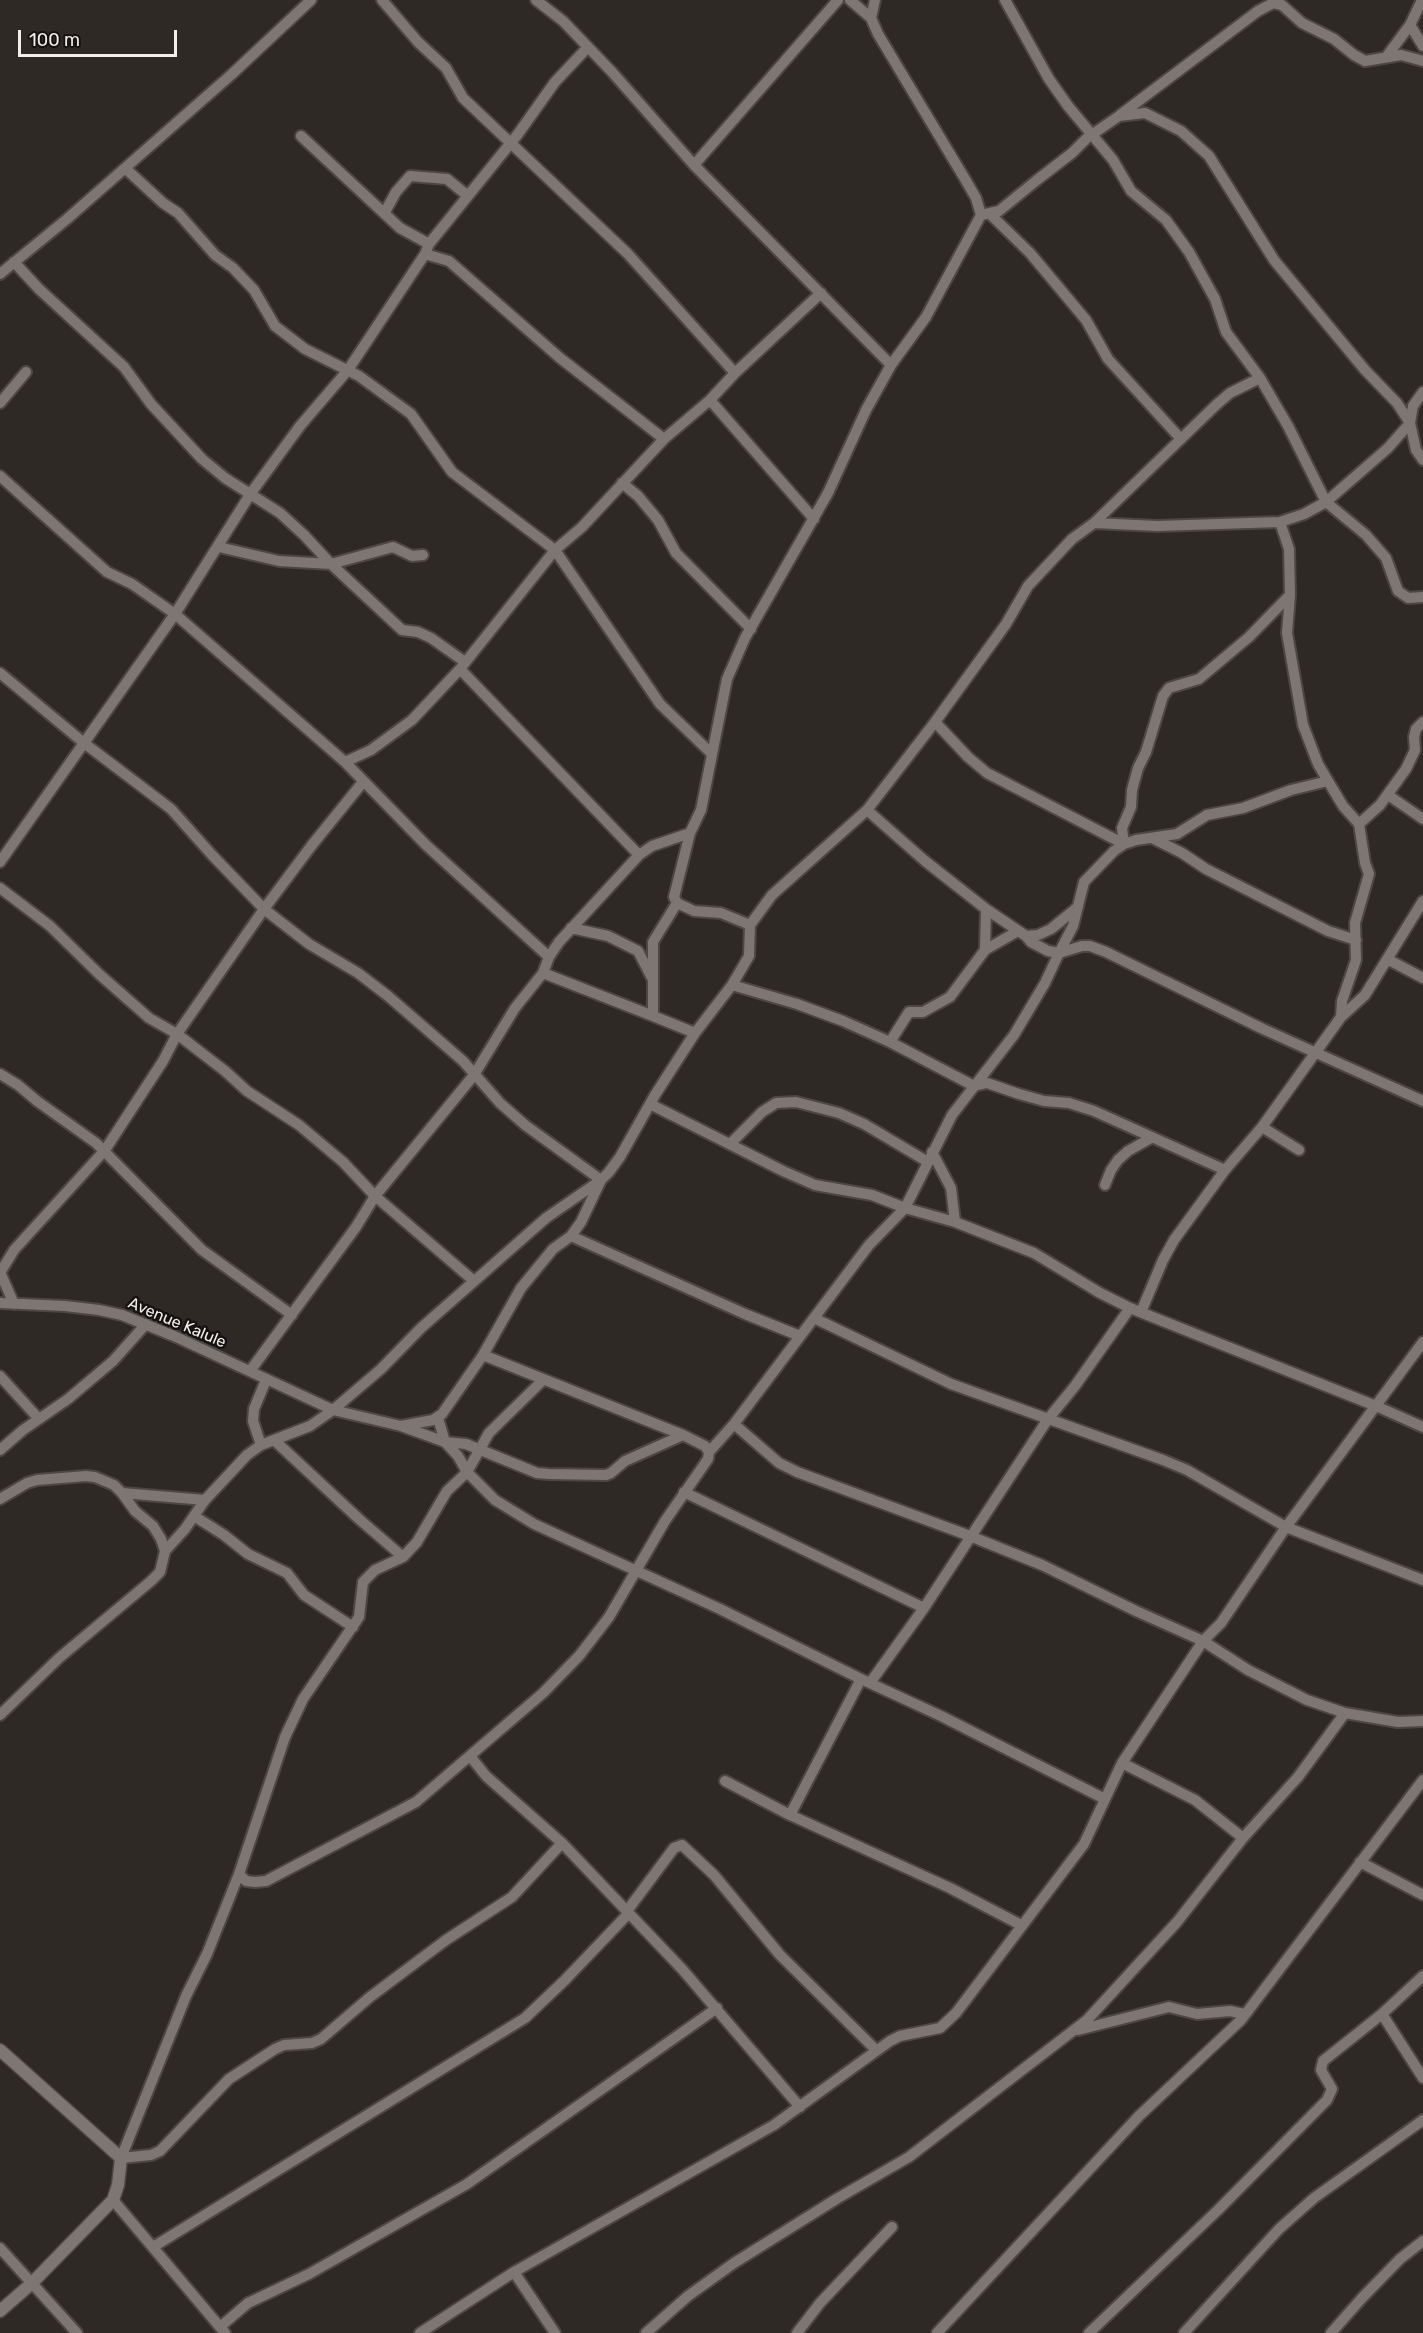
<!DOCTYPE html>
<style>
body{margin:0}
#map{position:relative;width:1423px;height:2333px;overflow:hidden;background:#2f2926;font-family:Rubik,sans-serif}
canvas{display:block}
.scale{position:absolute;left:18px;top:30px;width:159px;height:27px;box-sizing:border-box;border:3px solid #f2eeec;border-top:0;padding-left:8px;font-size:18px;line-height:21px;white-space:nowrap;color:#f2eeec;-webkit-text-stroke:4px #151211;paint-order:stroke}
</style>
<div id="map">
<canvas width="1423" height="2333"></canvas>
<div class="scale">100 m</div>
</div>
<script>
const ctx = document.querySelector('canvas').getContext('2d');
ctx.lineJoin = 'round';
const toPath = rows => new Path2D(rows.map(r => 'M' + r).join(''));
function strokePath(path, color, width, dash) { ctx.strokeStyle = color; ctx.lineWidth = width; ctx.lineCap = dash ? 'butt' : 'round'; ctx.setLineDash(dash || []); ctx.stroke(path); }
function label(font, color, halo, rows, align = 'center') {
  ctx.font = font + ' Rubik,sans-serif'; ctx.lineWidth = 5; ctx.setLineDash([]); ctx.textBaseline = 'middle'; ctx.strokeStyle = halo; ctx.fillStyle = color; for (const [text, x, y, turn = 0] of rows) {
    ctx.save(); ctx.translate(x, y); ctx.rotate((+turn || 0) * Math.PI / 180); ctx.textAlign = isNaN(turn) ? turn : align; if (halo) ctx.strokeText(text, 0, 0); ctx.fillText(text, 0, 0); ctx.restore();
  }
}
const minor = toPath([
 [536,0,563,21,612,72,694,165],
 [838,0,694,165,891,365],
 [850,0,871,18],
 [1005,0,1049,79,1068,106,1113,160,1131,191,1166,220,1189,252,1215,299,1226,332,1260,378,1288,426,1326,502,1366,535,1386,558,1398,591,1408,598,1423,597],
 [1410,25,1423,46],
 [1387,56,1410,25,1422,0],
 [1120,115,1258,11,1273,3,1282,5,1302,23,1334,39,1354,55,1365,61,1401,55,1423,61],
 [301,136,400,228,429,244],
 [125,168,163,203,178,213,215,255,233,268,254,290,275,326,305,349,359,376,411,414,452,472,555,550,660,704,712,754],
 [385,212,396,192,410,176,447,179,468,196],
 [990,214,1030,253,1086,320,1108,359,1181,439],
 [981,215,999,211,1037,180,1072,153,1087,138,1119,116,1145,113,1181,131,1209,156,1274,260,1365,370,1397,403,1410,423,1416,450,1423,460],
 [425,254,449,261,560,358,664,439],
 [14,262,39,289,124,367,151,404,202,459,225,478,280,513,304,535,331,564,393,547,412,556,423,555],
 [0,274,67,219,232,74,311,0],
 [735,373,821,293],
 [710,400,814,519],
 [0,403,26,372],
 [0,476,107,572,132,584,175,614,0,862],
 [622,483,638,496,658,520,676,553,751,629],
 [1280,522,1289,549,1290,595,1287,633,1303,725,1318,764,1328,781,1343,806,1359,824,1365,863,1369,874,1355,923,1356,960,1342,1001,1341,1017],
 [1094,523,1216,405,1230,393,1260,378],
 [219,547,279,561,331,564,402,630,418,632,431,638,465,662],
 [460,669,639,855],
 [0,673,84,743,171,809,212,855,264,909,309,944,358,973,388,996,463,1061,500,1103,525,1125,601,1180,581,1222,571,1236],
 [935,722,968,757,987,773,1124,844],
 [345,762,371,750,412,720,460,669,555,550,582,527,664,439,710,400,735,373,628,254,463,98,446,68,418,42,382,0],
 [1388,795,1423,819],
 [867,810,925,861,986,909,1026,936,1038,935,1051,929,1078,907],
 [1359,824,1380,805,1406,769,1415,750,1414,737,1416,729,1423,722],
 [1154,839,1182,853,1206,869,1328,931,1356,940],
 [1124,844,1122,828,1131,807,1132,790,1138,768,1146,752,1163,696,1169,688,1199,679,1249,637,1290,595],
 [0,888,50,926,99,974,149,1018,177,1034,225,1071,247,1091,299,1125,343,1162,375,1196,474,1281],
 [677,903,653,942,653,1016,695,1033],
 [750,925,721,913,694,911,677,903,674,897,690,833,701,810,727,679,745,638,828,493,866,410,891,365,926,317,981,215,976,198,965,179,878,34,871,18,875,0],
 [571,928,608,936,638,951,652,978],
 [1026,936,1031,942,1048,951,1059,953,1073,926,1084,882,1114,851,1124,844,1136,840,1177,834,1207,815,1243,808,1291,790,1328,781],
 [985,950,986,909],
 [549,957,426,845,345,762,175,614,251,493,300,426,348,370,425,254,429,244,518,134,555,82,588,47],
 [1387,959,1423,978],
 [543,973,653,1016],
 [732,985,797,1004,843,1021,890,1042,909,1012,923,1012,950,997,985,950,1018,931],
 [890,1042,974,1086,987,1083,1019,1094,1044,1101,1069,1103,1094,1111,1225,1170],
 [0,1074,18,1085,37,1101,96,1143,202,1250,292,1315],
 [650,1104,783,1171,815,1185,872,1195,905,1208,955,1222,1034,1253,1100,1293,1130,1308,1376,1406,1423,1427],
 [1262,1127,1299,1150],
 [730,1144,762,1112,776,1103,796,1102,839,1113,864,1124,928,1162],
 [932,1152,951,1188,955,1222],
 [1105,1185,1111,1170,1118,1160,1128,1151,1151,1138],
 [0,1272,14,1304],
 [0,1273,14,1250,105,1150,163,1061,177,1034,264,909,312,845,363,782],
 [0,1303,65,1306,99,1310,122,1315,174,1336,333,1410,401,1426,445,1442,458,1456,467,1472,495,1500,534,1524,720,1609,861,1679,941,1716,1105,1799],
 [1141,1312,1163,1260,1174,1240,1225,1170,1262,1127,1341,1017,1365,995,1423,901],
 [814,1318,951,1384,1163,1460,1187,1470,1286,1527,1423,1580],
 [483,1355,683,1435,705,1446,709,1452],
 [250,1371,356,1227,375,1196,474,1075,515,1008,543,973,549,957,559,942,639,855,652,846,690,833],
 [0,1376,39,1419],
 [543,1380,489,1433,467,1472,447,1491,417,1542,403,1557,375,1570,363,1582,359,1617,303,1699,285,1737,239,1874,207,1954,186,1996,121,2158,151,2155,160,2151,229,2079,275,2049,284,2045,312,2043,321,2039,370,1997,446,1940,512,1897,562,1843],
 [438,1418,445,1442,466,1444,537,1473,549,1474,606,1475,611,1473,625,1461,683,1435],
 [734,1424,779,1463,797,1472,970,1536,1042,1565,1136,1611,1203,1641,1248,1670,1307,1700,1345,1713,1398,1722,1423,1721],
 [401,1426,433,1420,442,1414,483,1355,521,1288,553,1249,571,1236,745,1314,800,1336],
 [274,1440,359,1519,403,1557],
 [261,1445,253,1421,254,1409,266,1380],
 [0,1450,23,1430,68,1399,113,1361,146,1324],
 [684,1492,924,1608],
 [122,1493,205,1500],
 [0,1499,27,1483,37,1480,86,1476,95,1477,114,1485,122,1493,135,1511,153,1526,161,1539,165,1551,160,1572,151,1581,59,1658,0,1715],
 [194,1516,224,1535,248,1554,287,1573,304,1595,353,1627],
 [165,1551,185,1529,205,1500,247,1455,261,1445,310,1426,333,1410,381,1369,421,1328,546,1218,601,1180,609,1172,620,1157,655,1095,695,1033,732,985,749,956,750,925,772,895,867,810,935,722,1006,624,1028,586,1072,539,1094,523,1157,526,1280,522,1304,514,1326,502,1388,448,1410,423,1413,406,1423,392],
 [870,1683,924,1608,1048,1419,1075,1386,1130,1308],
 [470,1756,486,1776,562,1843,682,1969,800,2107],
 [1122,1763,1195,1800,1243,1838],
 [725,1781,790,1815,950,1888,1021,1925],
 [790,1815,861,1679],
 [1360,1862,1423,1895],
 [239,1874,246,1881,255,1882,266,1881,416,1802,543,1693,579,1656,609,1617,665,1521,708,1459,709,1452,734,1424,869,1245,905,1208,952,1115,1014,1035,1045,983,1059,953,1082,946,1090,946,1106,952,1263,1029,1423,1101],
 [627,1911,674,1848,682,1845,714,1875,780,1955,876,2050],
 [1382,2014,1423,2078],
 [1078,2030,1169,2007,1197,2014,1230,2011,1244,2014],
 [113,2200,225,2333],
 [153,2247,525,2018,564,1981,629,1913],
 [0,2248,77,2333],
 [514,2272,555,2333],
 [220,2327,248,2303,309,2274,467,2184,717,2008],
 [420,2333,514,2272,774,2125,890,2041,900,2036,940,2028,956,2013,1084,1844,1122,1763,1203,1641,1221,1623,1286,1527,1423,1342],
 [646,2333,688,2296,734,2263,838,2198,909,2157,1087,2020,1177,1922,1243,1838,1298,1777,1345,1713],
 [797,2333,820,2303,892,2227],
 [937,2333,1139,2116,1241,2020,1423,1780],
 [1089,2333,1218,2210,1327,2100,1332,2089,1321,2070,1323,2061,1382,2014,1423,1976],
 [1184,2333,1279,2229,1314,2198,1423,2120],
 [1331,2333,1362,2298,1400,2259,1423,2241]
]);
const tertiary = toPath([
 [0,2050,121,2158,118,2185,113,2200,31,2284,0,2311]
]);
strokePath(minor, '#4c4744', 14);
strokePath(tertiary, '#4c4744', 15);
strokePath(minor, '#7d7673', 10);
strokePath(tertiary, '#7d7673', 12);
label('16px', '#f2eeec', '#151211', [
 ["Avenue Kalule",177,1323,23]
]);
</script>
